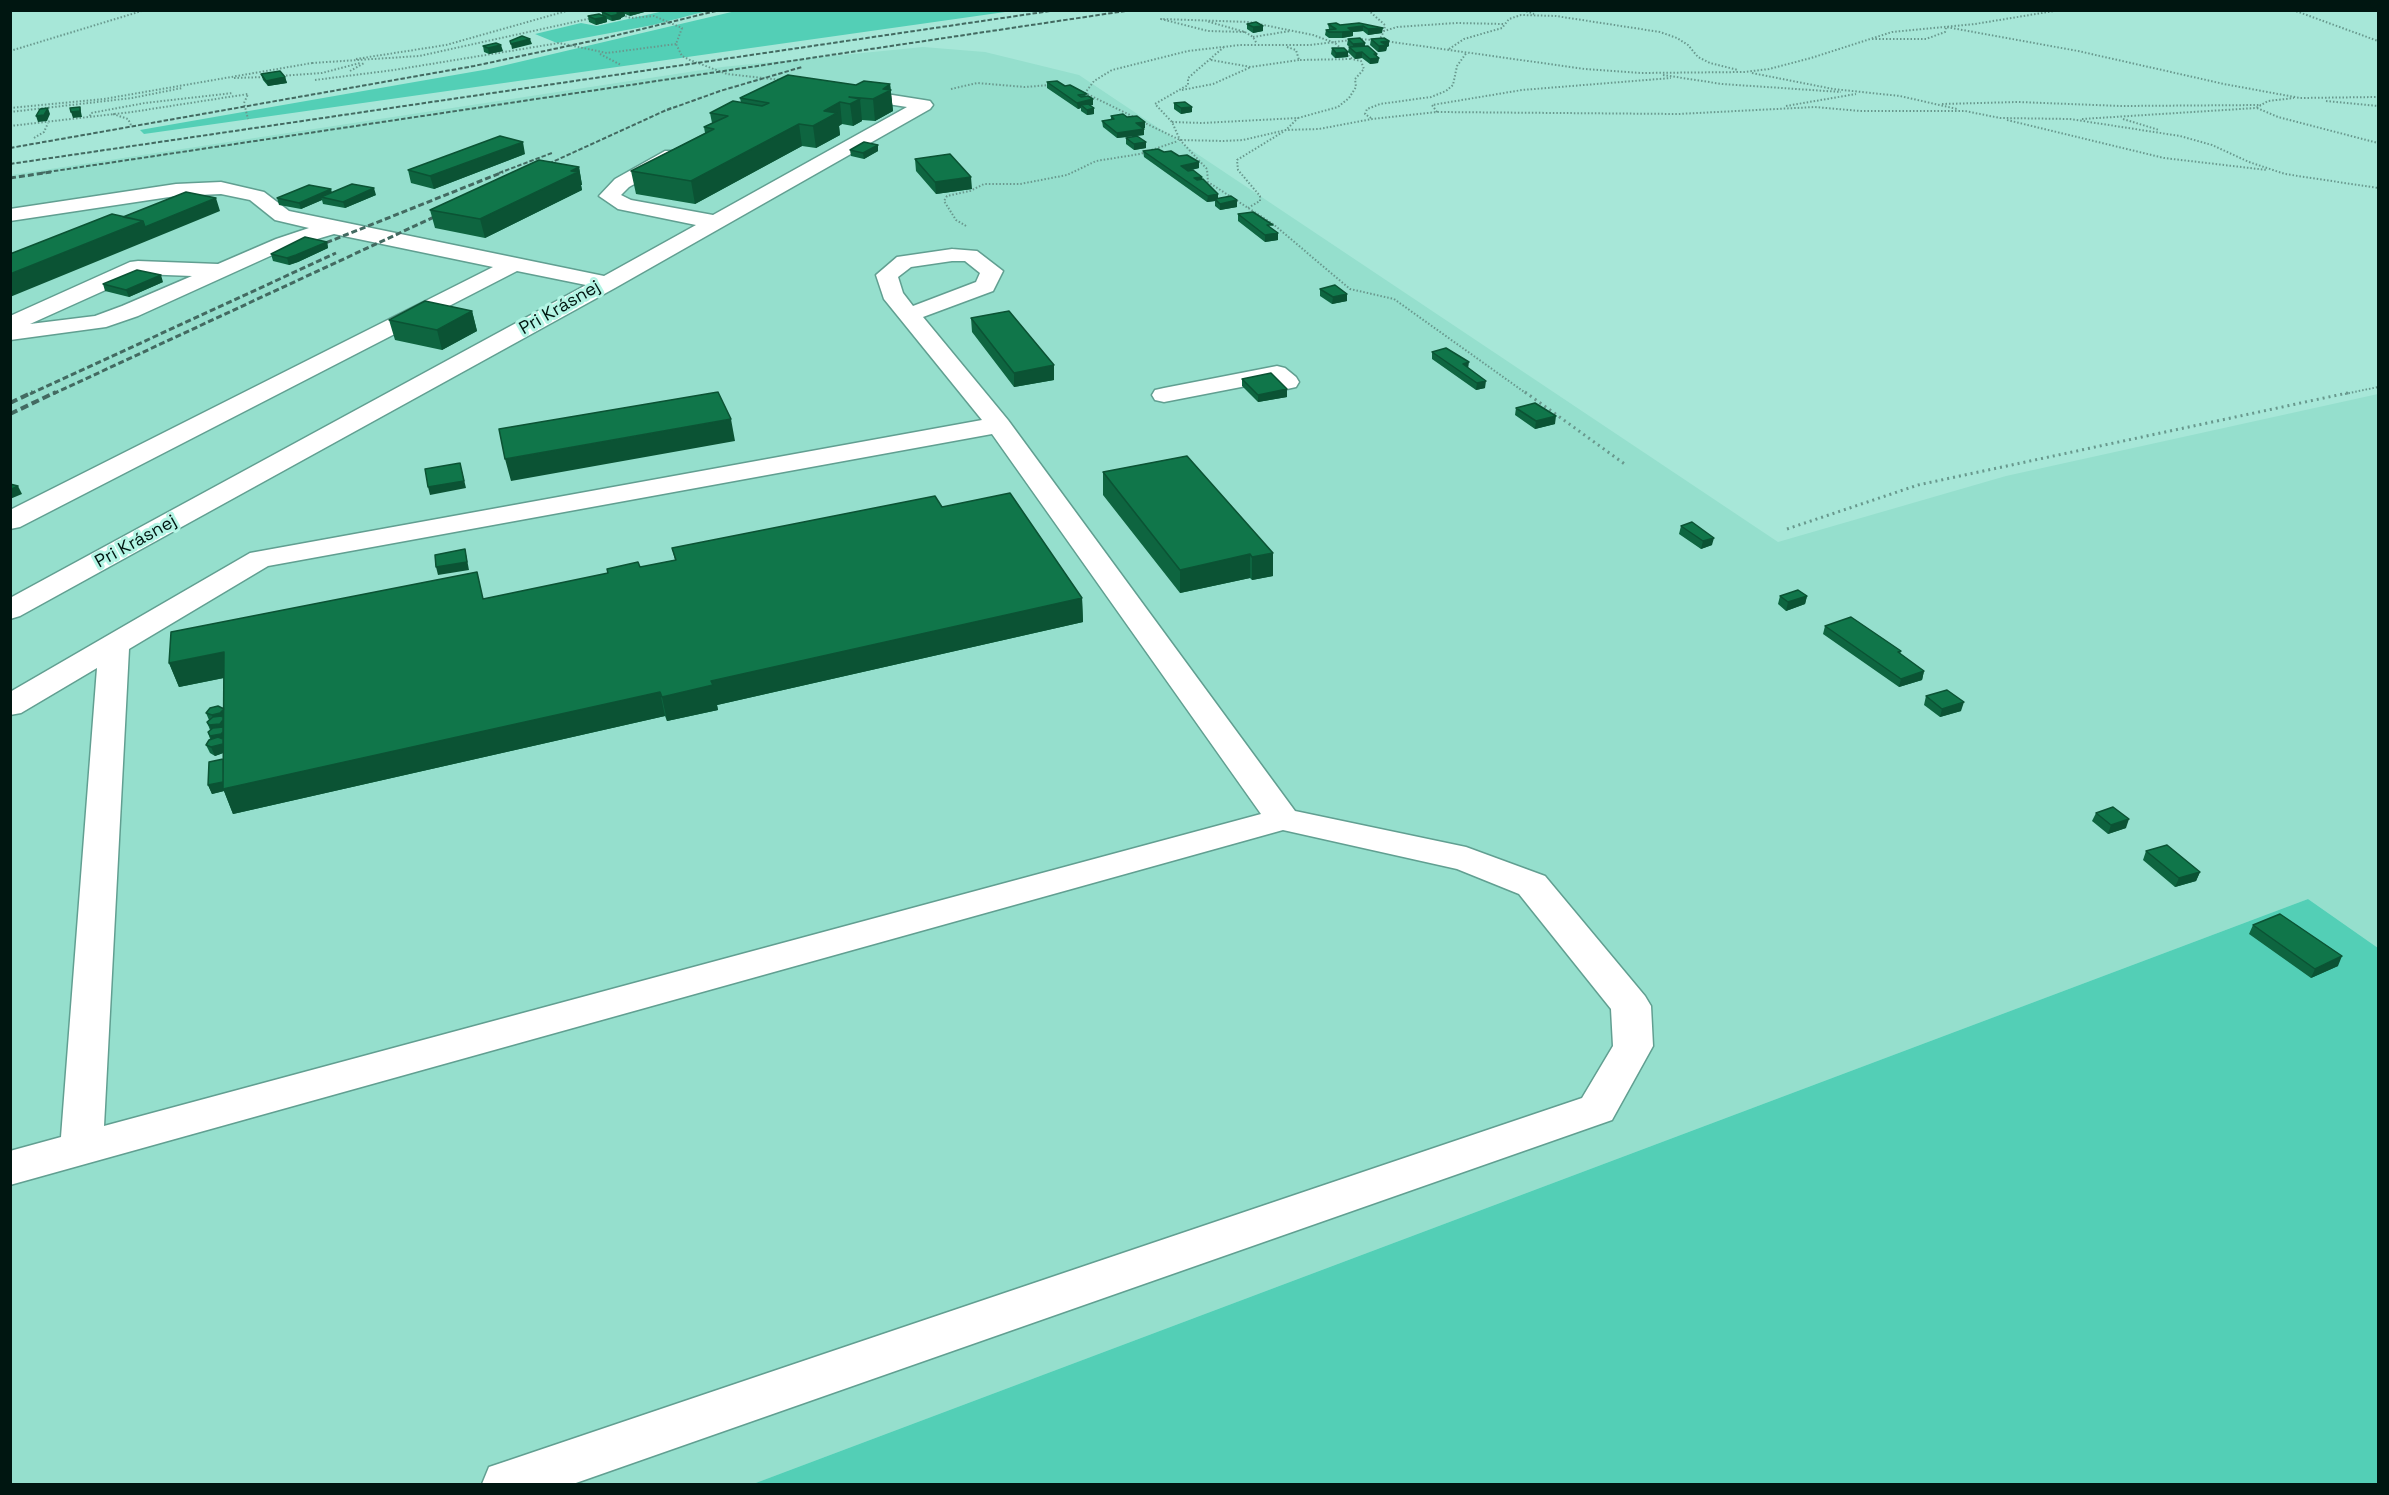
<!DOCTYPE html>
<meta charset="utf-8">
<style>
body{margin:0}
#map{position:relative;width:2389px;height:1495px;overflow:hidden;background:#a7e7d8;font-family:"Space Grotesk",sans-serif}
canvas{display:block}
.frame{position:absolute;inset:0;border:12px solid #001611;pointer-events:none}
</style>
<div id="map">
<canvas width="2389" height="1495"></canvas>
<div class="frame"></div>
</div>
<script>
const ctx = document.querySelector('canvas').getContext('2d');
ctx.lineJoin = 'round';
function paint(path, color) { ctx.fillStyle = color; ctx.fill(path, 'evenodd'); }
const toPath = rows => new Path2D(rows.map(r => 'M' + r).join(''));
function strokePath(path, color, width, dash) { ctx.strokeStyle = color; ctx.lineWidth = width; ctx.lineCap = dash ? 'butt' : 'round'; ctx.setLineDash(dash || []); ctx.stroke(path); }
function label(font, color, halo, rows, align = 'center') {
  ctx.font = font + ' "Space Grotesk",sans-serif'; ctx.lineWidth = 6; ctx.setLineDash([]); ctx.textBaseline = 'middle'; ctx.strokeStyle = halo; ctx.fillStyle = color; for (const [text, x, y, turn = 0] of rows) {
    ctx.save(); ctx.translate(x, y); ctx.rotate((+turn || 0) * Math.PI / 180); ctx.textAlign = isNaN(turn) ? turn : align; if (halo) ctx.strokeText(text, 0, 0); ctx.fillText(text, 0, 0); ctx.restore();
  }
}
paint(toPath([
 [923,47,985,52,1079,75,1778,542,2006,476,2378,394,2378,948,2308,899,753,1484,11,1484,11,175,722,67]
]), '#95dfcd');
paint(toPath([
 [740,10,1012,11,144,134,140,130,489,69],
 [664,11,707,11,653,25,557,43,535,34,581,23,597,26],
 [2308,899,2378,948,2378,1484,753,1484]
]), '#53cfb6');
const minor = toPath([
 [848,88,924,100,930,101,933,105,930,109,615,288,20,616,10,619,10,598,586,285,517,271,20,527,10,529,10,510,493,267,334,234,290,247,138,316,106,327,10,340,10,316,130,262,138,261,218,264,276,239,309,228,275,220,250,200,221,194,176,196,10,221,10,209,176,184,221,182,264,192,289,211,604,276,696,225,618,209,599,196,615,179,665,151,679,151,681,155,679,159,629,187,621,195,631,200,713,215,907,107,842,97,839,93,842,89,848,88],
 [141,274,192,276,122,306,95,316,30,324,141,274],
 [952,249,977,251,1003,271,993,291,923,317,1008,420,1295,811,1466,847,1545,876,1645,996,1651,1006,1653,1046,1612,1120,573,1484,482,1484,489,1467,507,1461,1582,1098,1613,1046,1611,1009,1519,894,1457,869,1283,830,10,1185,10,1151,61,1137,97,668,21,713,10,715,10,692,250,553,982,420,884,299,876,275,897,257,952,249],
 [952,261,965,261,980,273,976,282,913,306,903,293,898,277,911,267,952,261],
 [992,434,1261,814,104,1126,129,649,268,566,992,434],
 [1277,366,1285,368,1296,377,1299,382,1296,387,1287,389,1278,387,1272,381,1164,402,1155,400,1152,395,1155,390,1164,388,1277,366]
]);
strokePath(minor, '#619f91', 3);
strokePath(toPath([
 [1368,10,1385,25,1384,31],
 [1523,10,1534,14],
 [2293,10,2378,41],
 [622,15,631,18,654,16,682,28,676,44,682,56,690,60,727,74,781,80],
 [1245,32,1253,37,1257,44],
 [1253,37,1290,31],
 [1358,39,1374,40],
 [1872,39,1926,39,1945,32,1946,27,2078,51,2224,84,2300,98,2378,97],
 [1379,41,1384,31,1397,27,1456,23,1504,24],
 [1385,41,1585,69,1641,73,1744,72,1769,69,1811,58,1892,32,1975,24,2060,10],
 [1224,47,1188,78,1188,85,1155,104,1172,122,1180,140,1207,169,1208,182,1273,224,1350,289,1394,299,1527,394],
 [1287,47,1296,50,1299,60,1352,59],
 [1449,49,1464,39,1502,28,1509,19,1521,15,1556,16,1660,32,1677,38,1688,45,1698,57,1710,63,1738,70],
 [10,51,145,10],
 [600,54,621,65],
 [356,59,446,45,570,10],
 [1211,60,1251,67,1299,60],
 [312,63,419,56,592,18],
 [350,71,364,63],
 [1752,73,1833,89,1900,96,1957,109],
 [1663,75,1722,84,1841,92],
 [279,76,322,73,360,63],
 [234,78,265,77],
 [315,80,394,70,559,43,607,53,676,44],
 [951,89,977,83,1025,87,1050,85],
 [1182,90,1213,84,1251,67],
 [2326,101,2378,106],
 [1942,104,2018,102,2121,106,2261,105],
 [1786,106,1856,94],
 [10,108,104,99,312,63],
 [2257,108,2278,117,2378,143],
 [10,112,132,98,182,88],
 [1437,112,1432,105,1522,90,1671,78],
 [113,114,128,119,131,125],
 [90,116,91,113,145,103,233,93],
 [1136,118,1085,93,1094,81,1112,70,1188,51,1240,45,1310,45,1351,40],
 [1371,118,1365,114,1367,109,1380,104,1431,97,1446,91,1453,85,1457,66,1467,52],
 [2082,119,2256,108,2268,101,2294,98],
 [2123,119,2159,130],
 [2007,120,2164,158,2267,170],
 [1143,122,1180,140,1223,141,1243,140,1286,130,1319,129,1372,119,1437,112,1678,114,1815,107,1860,111,1965,111,2000,118,2070,119,2180,136,2212,145,2249,162,2285,174,2378,188],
 [1172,122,1202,123,1298,118,1338,107,1349,98,1356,87,1355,79,1364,69,1361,61,1352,59,1335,43,1313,35,1249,22,1161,19,1208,31,1245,32,1206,21],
 [10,126,132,112,248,94,244,103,248,119],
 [34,138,44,132,48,123],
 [1248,208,1260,201,1260,196,1238,170,1237,160,1286,130,1298,118],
 [966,226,956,220,944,201,947,196,970,191,984,184,1020,184,1067,175,1096,161,1140,154,1178,141],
 [2345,394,2378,387]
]), '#68988d', 2, [1.5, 2]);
strokePath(toPath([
 [1525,392,1626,465],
 [1787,529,1918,485,2352,392]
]), '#68988d', 3, [2, 4]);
paint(minor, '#fff');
strokePath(toPath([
 [667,110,720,91,802,67],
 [10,148,474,66,601,39,720,10],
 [10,164,1057,10],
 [537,169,673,107],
 [41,173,1132,10],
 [499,173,552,153]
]), '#436a61', 2, [4.5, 2]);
strokePath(toPath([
 [10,178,51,172],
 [318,246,503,172],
 [30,394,336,253],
 [53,394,447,211]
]), '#436a61', 3, [6, 3]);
strokePath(toPath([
 [10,403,33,392],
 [10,414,56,392]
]), '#436a61', 4, [8, 4]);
paint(toPath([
 [612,10,648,10,648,11,630,16,625,14,625,16,621,18,621,19,612,21,607,19,607,22,596,25,589,22,588,16,602,15,602,12],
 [1359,23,1382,33,1368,35,1363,31,1353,32,1353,36,1342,38,1329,38,1325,35,1326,30,1329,29,1328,24,1340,25],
 [1247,24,1263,31,1253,33,1247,29],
 [1348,39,1365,43,1365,46,1379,58,1378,63,1370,64,1362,58,1355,59,1348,52,1348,57,1335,58,1331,54,1332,48,1348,52,1349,47,1350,47,1347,45],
 [1371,39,1389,41,1389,46,1387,47,1386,51,1378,52,1370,45],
 [483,46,503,51,489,54,484,52],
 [261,74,285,77,287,83,268,86,263,80],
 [1047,82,1065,86,1087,96,1093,105,1090,105,1094,108,1094,114,1087,115,1081,111,1081,108,1078,109,1047,88],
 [890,84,893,111,875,121,862,120,862,121,853,126,842,124,839,126,840,135,816,148,802,146,695,204,636,194,631,171,705,133,704,127,712,123,710,113,741,103,740,98,856,85],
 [1174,103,1192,112,1181,114,1174,109],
 [1111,116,1145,128,1143,128,1144,135,1117,138,1103,127,1102,121,1111,120],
 [1126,138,1146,148,1134,150,1126,144],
 [850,150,878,151,864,159,851,156],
 [1143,151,1179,156,1199,162,1199,168,1188,171,1202,177,1202,180,1218,194,1218,199,1237,200,1237,207,1220,210,1215,206,1215,201,1207,202,1144,157],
 [525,154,434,189,411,183,408,170],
 [915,159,972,189,936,194,916,171],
 [579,167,582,185,581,185,582,190,485,238,435,228,430,210],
 [332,193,376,195,345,208,323,204,322,200,301,209,279,205,277,198],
 [1238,214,1273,230,1278,240,1265,242,1238,221],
 [327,242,328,248,298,262,289,265,273,261,271,254],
 [163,282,129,297,105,291,103,284],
 [1320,289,1347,301,1332,304,1320,296],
 [472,311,477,331,442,350,395,340,389,320],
 [971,318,1054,380,1014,387,972,332],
 [1432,352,1468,368,1485,388,1476,390,1432,359],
 [1242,379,1287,389,1287,397,1258,402,1242,386],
 [1516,408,1555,424,1535,429,1515,415],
 [1187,456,1273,576,1252,580,1250,578,1180,593,1103,495,1103,472],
 [942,507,1082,598,1083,622,717,705,718,710,667,721,665,716,233,814,224,791,212,794,208,785,223,759,223,753,215,756,210,753,206,745,210,739,208,732,210,730,207,722,209,720,206,713,223,709,224,678,179,687,169,663,675,560,672,548],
 [1681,526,1712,545,1701,549,1679,534],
 [1780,596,1807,596,1805,604,1786,611,1778,604],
 [1825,626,1901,651,1900,654,1924,671,1922,680,1899,687,1823,634],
 [1926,696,1961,711,1940,717,1924,705],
 [2096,813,2126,828,2108,834,2092,821],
 [2146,851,2200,872,2196,881,2175,887,2143,860],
 [2253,925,2338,966,2311,978,2249,934]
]), '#0e6540');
paint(toPath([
 [648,10,648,11,630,16,629,11],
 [624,11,625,16,621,18,621,19,612,21,611,16],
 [606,17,607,22,596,25,595,19],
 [1263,26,1263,31,1253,33,1253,27],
 [1363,26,1363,31,1353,32,1353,36,1342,38,1342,32,1348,28],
 [1383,28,1382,33,1368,35,1368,29],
 [530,39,532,44,512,49,511,44],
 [1389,41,1389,46,1387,47,1386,51,1378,52,1379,46,1381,42],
 [1365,43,1365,48,1353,49,1353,44],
 [501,45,503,51,489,54,488,48],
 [1348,52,1348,57,1335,58,1336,53],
 [1362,52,1362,58,1355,59,1356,53],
 [1374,54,1377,54,1377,58,1379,58,1378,63,1370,64,1370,59],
 [285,77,287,83,268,86,266,81],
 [890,84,893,111,875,121,873,99,883,89],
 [860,99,862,121,853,126,850,104],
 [1093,99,1093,105,1084,107,1081,105,1081,108,1078,109,1077,103],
 [840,102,842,124,839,126,840,135,816,148,813,126,824,111],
 [80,107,82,117,73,118,71,112],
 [1192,107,1192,112,1181,114,1181,108],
 [48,108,50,114,47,121,38,122,36,116],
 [1094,108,1094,114,1087,115,1087,110],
 [1145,122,1145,128,1137,129,1136,123],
 [799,124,802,146,695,204,691,181],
 [1144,129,1144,135,1117,138,1117,133],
 [523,142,525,154,434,189,430,176],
 [1146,142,1146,148,1134,150,1134,144],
 [878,145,878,151,864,159,863,153],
 [1199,162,1199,168,1181,172,1181,166],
 [579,167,582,185,581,185,582,190,485,238,480,219],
 [971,177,972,189,936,194,935,182],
 [1202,177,1202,183,1194,178],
 [374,188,376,195,345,208,343,202],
 [331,189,333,196,321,197,322,200,301,209,299,203],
 [1218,194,1218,200,1215,199,1215,201,1207,202,1208,196],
 [216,198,220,211,10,297,10,274,143,221],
 [1237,200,1237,207,1220,210,1220,204],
 [1278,233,1278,240,1265,242,1265,235],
 [327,242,328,248,298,262,289,265,287,258],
 [161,275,163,282,129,297,126,290],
 [1347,294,1347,301,1332,304,1333,297],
 [472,311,477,331,442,350,437,330],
 [1469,362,1468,369,1463,364],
 [1054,365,1054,380,1014,387,1014,373],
 [1486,381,1485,388,1476,390,1477,383],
 [1287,389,1287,397,1258,402,1258,395],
 [1556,416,1555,424,1535,429,1536,421],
 [731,419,735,441,511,481,505,459],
 [460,463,466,488,430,495,428,487],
 [18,486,22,494,10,499,10,490],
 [1714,538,1712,545,1701,549,1703,541],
 [465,549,469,570,438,575,436,567],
 [1273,553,1273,576,1252,580,1252,557],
 [1250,554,1250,578,1180,593,1180,570],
 [1807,596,1805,604,1786,611,1788,602],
 [1082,598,1083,622,717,705,718,710,667,721,662,697,711,681],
 [224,652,233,676,179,687,169,663],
 [1924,671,1922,680,1899,687,1901,679],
 [660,692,665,716,233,814,224,791,212,794,208,785],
 [1964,702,1961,711,1940,717,1942,709],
 [224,709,226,752,215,756,211,747,214,745,210,736,213,734,209,725,215,724,212,715],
 [2129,819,2126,828,2108,834,2111,825],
 [2200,872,2196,881,2175,887,2179,878],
 [2342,956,2338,966,2311,978,2315,969]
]), '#0b5334');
const building = toPath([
 [612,10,622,10,624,11,617,13,620,14,611,16,602,12,612,10],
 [599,14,606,17,595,19,588,16,599,14],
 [1256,22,1263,26,1253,27,1247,24,1256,22],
 [1336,23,1340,25,1359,23,1383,28,1368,29,1363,26,1348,28,1353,31,1342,32,1329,32,1326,30,1336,29,1328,24,1336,23],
 [522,36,530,39,511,44,510,41,522,36],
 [1360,38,1365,43,1353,44,1348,39,1360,38],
 [1384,38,1389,41,1381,42,1387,45,1379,46,1371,39,1384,38],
 [496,43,501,45,488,48,483,46,496,43],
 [1368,46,1377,54,1374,54,1379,58,1370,59,1362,52,1356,53,1349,47,1368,46],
 [1332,48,1344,48,1348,52,1336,53,1332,48],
 [280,71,285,77,266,81,261,74,280,71],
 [788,75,856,85,864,81,890,84,883,89,891,90,873,99,849,97,860,99,850,104,840,102,824,111,837,113,813,126,799,124,691,181,631,171,714,129,704,127,728,116,710,113,733,101,762,106,769,103,740,98,788,75],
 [1057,81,1065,86,1070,85,1087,94,1078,95,1081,97,1088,96,1093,99,1077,103,1047,82,1057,81],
 [1185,102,1192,107,1181,108,1174,103,1185,102],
 [1088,104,1094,108,1087,110,1081,105,1088,104],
 [80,107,80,111,71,112,70,108,80,107],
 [48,108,44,115,36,116,40,109,48,108],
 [1123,114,1127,117,1137,116,1145,122,1136,123,1144,129,1117,133,1102,121,1114,119,1111,116,1123,114],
 [500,136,523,142,430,176,408,170,500,136],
 [1137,136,1146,142,1134,144,1126,138,1137,136],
 [864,142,878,145,863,153,850,150,864,142],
 [1158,149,1164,152,1171,151,1179,156,1187,155,1199,162,1181,166,1188,171,1193,170,1202,177,1194,178,1197,180,1203,179,1218,194,1208,196,1143,151,1158,149],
 [950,154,971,177,935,182,915,159,950,154],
 [539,160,579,167,571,171,578,172,480,219,430,210,539,160],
 [352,184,374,188,343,202,321,197,352,184],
 [309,185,331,189,299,203,277,198,309,185],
 [186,192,216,198,145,227,143,221,123,217,186,192],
 [1231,196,1237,200,1220,204,1215,199,1231,196],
 [1253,212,1273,225,1267,225,1278,233,1265,235,1238,214,1253,212],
 [112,214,143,221,10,274,10,254,112,214],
 [305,237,327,242,296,255,287,258,271,254,305,237],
 [137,270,161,275,126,290,103,284,137,270],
 [1335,285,1347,294,1333,297,1320,289,1335,285],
 [425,301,472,311,437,330,389,320,425,301],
 [1009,311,1054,365,1014,373,971,318,1009,311],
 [1446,348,1469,362,1463,364,1486,381,1477,383,1432,352,1446,348],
 [1271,373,1287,389,1258,395,1242,379,1271,373],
 [718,392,731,419,505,459,499,429,718,392],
 [1535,403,1556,416,1536,421,1516,408,1535,403],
 [1187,456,1273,553,1252,557,1250,554,1180,570,1103,472,1187,456],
 [460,463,464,481,428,487,425,469,460,463],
 [10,484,18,486,10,490,10,484],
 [1010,493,1082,598,711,681,713,685,662,697,660,692,223,789,224,652,169,663,171,632,477,572,483,599,608,573,607,569,638,562,640,567,676,560,672,548,935,496,942,507,1010,493],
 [1692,522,1714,538,1703,541,1681,526,1692,522],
 [465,549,467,562,436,567,435,555,465,549],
 [1798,590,1807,596,1788,602,1780,596,1798,590],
 [1851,617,1901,651,1898,652,1924,671,1901,679,1825,626,1851,617],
 [1947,690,1964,702,1942,709,1926,696,1947,690],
 [218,706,224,709,220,713,212,715,206,713,210,708,218,706],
 [221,716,223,717,223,720,220,724,209,725,207,722,213,717,221,716],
 [223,727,223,732,221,734,210,736,208,732,213,728,223,727],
 [218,737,223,739,223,744,211,747,206,745,209,740,218,737],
 [223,759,223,782,208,785,209,762,223,759],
 [2113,807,2129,819,2111,825,2096,813,2113,807],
 [2167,845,2200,872,2179,878,2146,851,2167,845],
 [2280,914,2342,956,2315,969,2253,925,2280,914]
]);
paint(building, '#10764a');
strokePath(building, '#0b5334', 1.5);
label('18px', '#001611', '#b4f5e5', [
 ["Pri Krásnej",560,308,-30],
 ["Pri Krásnej",136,542,-29]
]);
</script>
